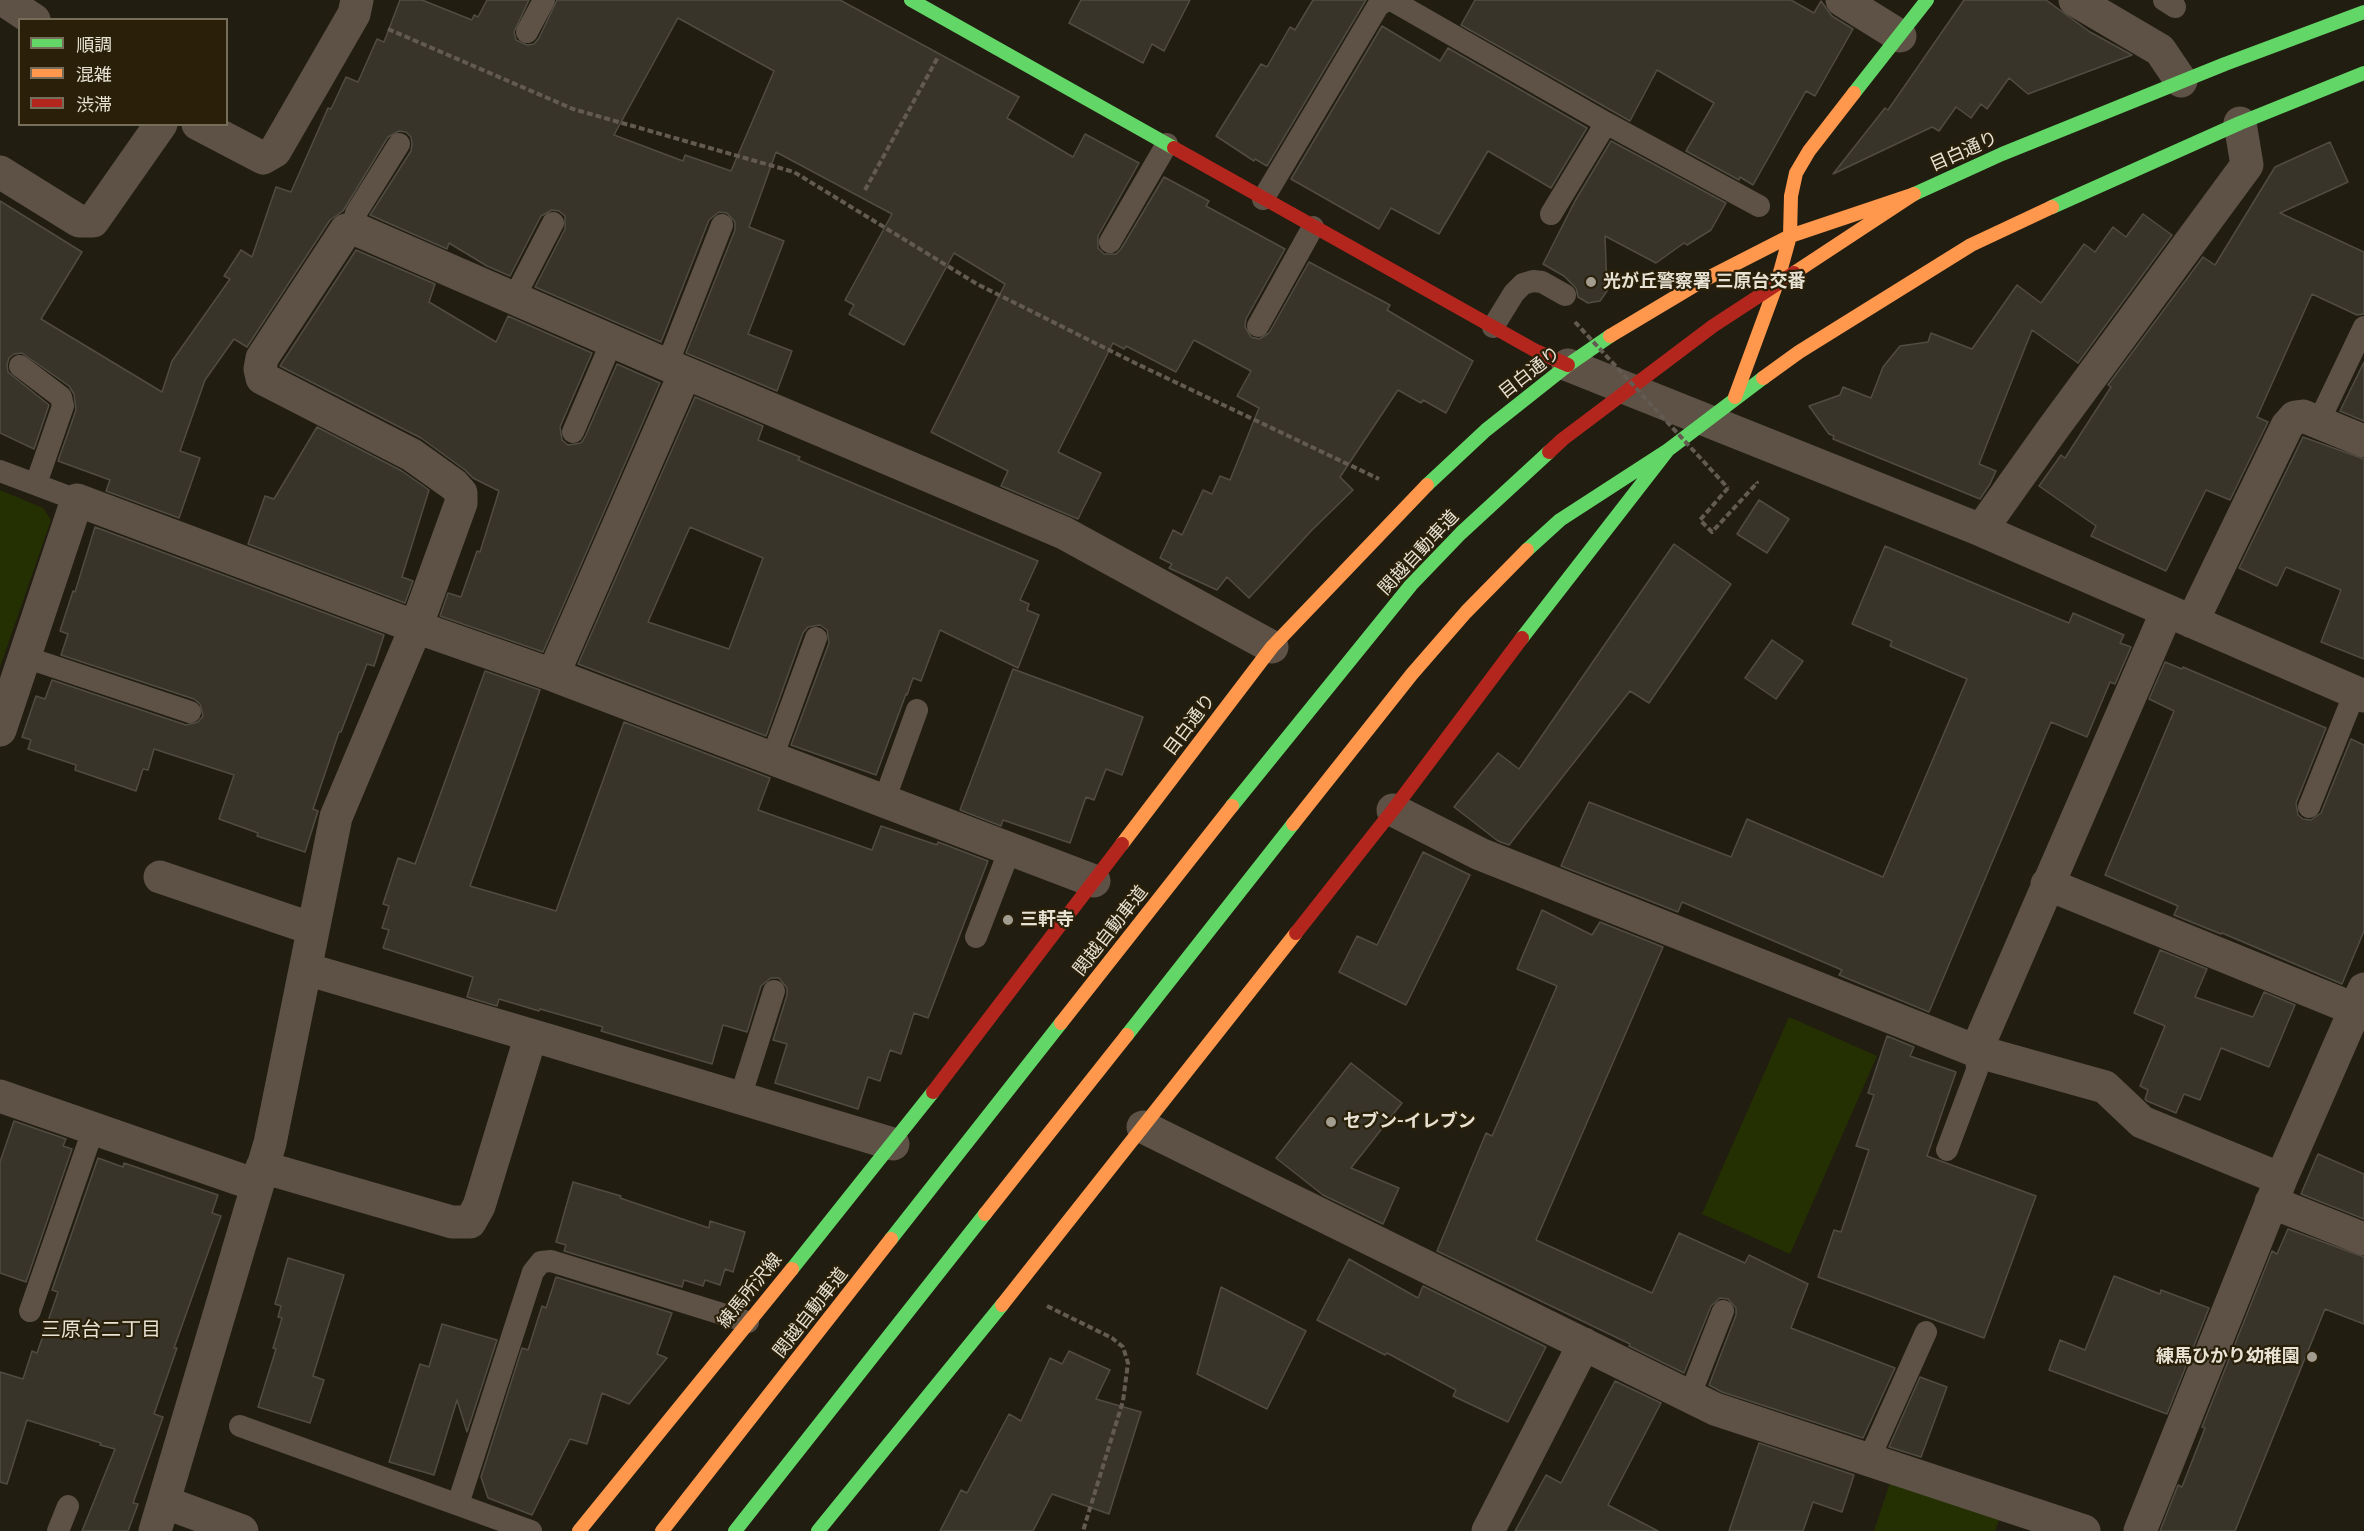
<!DOCTYPE html>
<meta charset="utf-8">
<style>
body{margin:0}
#map{position:relative;width:2364px;height:1531px;overflow:hidden;background:#221d11;font-family:Karla,"Noto Sans JP",sans-serif}
canvas{display:block}
.legend{position:absolute;left:18px;top:18px;width:210px;height:108px;box-sizing:border-box;background:#2a2009;border:2px solid #766e5a;margin:0;padding:8px 10px;list-style:none;font-size:18px;color:#e8e2d4}
.legend li{display:flex;align-items:center;gap:12px;height:30px}
.legend b{width:30px;border:2px solid #766e5a}
</style>
<div id="map">
<canvas width="2364" height="1531"></canvas>
<ul class="legend">
<li><b style="height:8px;background:#63d668"></b>順調</li>
<li><b style="height:8px;background:#ff974d"></b>混雑</li>
<li><b style="height:8px;background:#b3261e"></b>渋滞</li>
</ul>
</div>
<script>
const ctx = document.querySelector('canvas').getContext('2d');
ctx.lineJoin = 'round';
function paint(path, color) { ctx.fillStyle = color; ctx.fill(path, 'evenodd'); }
const toPath = rows => new Path2D(rows.map(r => 'M' + r).join(''));
function strokePath(path, color, width, dash) { ctx.strokeStyle = color; ctx.lineWidth = width; ctx.lineCap = dash ? 'butt' : 'round'; ctx.setLineDash(dash || []); ctx.stroke(path); }
function label(font, color, halo, rows, align = 'center') {
  ctx.font = font + ' Karla,"Noto Sans JP",sans-serif'; ctx.lineWidth = 4.5; ctx.setLineDash([]); ctx.textBaseline = 'middle'; ctx.strokeStyle = halo; ctx.fillStyle = color; for (const [text, x, y, turn = 0] of rows) {
    ctx.save(); ctx.translate(x, y); ctx.rotate((+turn || 0) * Math.PI / 180); ctx.textAlign = isNaN(turn) ? turn : align; if (halo) ctx.strokeText(text, 0, 0); ctx.fillText(text, 0, 0); ctx.restore();
  }
}
paint(toPath([
 [0,490,43,508,51,520,0,667],
 [1789,1017,1877,1056,1790,1254,1702,1214],
 [1890,1483,1999,1520,1995,1531,1874,1531]
]), '#253002');
const building = toPath([
 [400,0,422,0,472,20,474,15,478,17,487,0,529,0,514,32,516,40,527,45,534,44,539,38,557,0,840,0,1019,97,1007,118,1073,157,1085,134,1139,163,1098,236,1098,248,1104,254,1116,254,1121,249,1164,177,1209,201,1206,206,1285,249,1246,319,1245,327,1251,337,1259,339,1269,333,1309,262,1390,305,1387,310,1473,361,1446,413,1423,400,1421,403,1398,390,1340,477,1353,490,1312,530,1249,598,1227,577,1217,590,1169,568,1172,564,1160,558,1173,530,1182,535,1203,490,1212,494,1220,476,1230,480,1259,408,1237,396,1251,371,1194,340,1176,372,1126,346,1124,349,1113,343,1058,452,1101,473,1078,519,1001,486,1008,471,931,432,1005,284,954,253,904,345,849,314,854,305,845,300,892,214,776,152,749,227,784,241,748,334,792,351,777,391,686,353,735,230,735,222,727,213,719,212,709,220,661,342,535,287,565,229,565,216,559,211,552,210,541,216,510,276,487,266,449,243,447,249,370,215,411,151,412,144,411,137,406,132,399,131,388,137,343,211,330,220,247,347,234,339,205,380,180,451,200,458,179,518,106,491,110,480,58,461,76,410,74,394,69,386,22,353,14,354,9,358,7,365,8,372,49,405,34,449,0,433,0,201,82,252,41,319,162,392,172,361,230,279,224,276,241,250,252,257,276,187,291,192,328,108,331,109,346,77,358,82,377,39,384,42,400,0],
 [678,18,774,71,731,171,685,155,683,161,614,135,678,18],
 [1081,0,1190,0,1164,51,1152,44,1143,63,1069,23,1081,0],
 [1313,0,1366,0,1267,166,1255,159,1254,161,1216,136,1261,64,1267,67,1290,27,1295,30,1313,0],
 [1475,0,1791,0,1814,13,1821,1,1832,16,1853,29,1815,96,1806,91,1753,185,1740,177,1739,180,1686,151,1714,103,1657,70,1630,121,1461,25,1475,0],
 [1964,0,2046,0,2090,32,2132,55,2028,94,2009,78,1987,109,1981,104,1971,118,1956,107,1939,131,1932,127,1833,174,1885,108,1888,110,1964,0],
 [1382,26,1440,61,1448,48,1587,128,1551,188,1488,151,1439,234,1391,208,1379,229,1291,179,1382,26],
 [1611,141,1726,203,1711,230,1687,245,1684,243,1656,263,1605,236,1607,291,1600,301,1588,303,1578,297,1576,288,1564,276,1543,264,1575,201,1611,141],
 [2330,142,2348,182,2280,213,2364,252,2364,314,2357,315,2312,294,2257,417,2268,422,2230,500,2206,490,2166,571,2091,536,2096,526,2039,486,2061,455,2065,458,2111,387,2108,385,2203,257,2215,265,2275,167,2330,142],
 [2143,214,2172,235,2078,363,2032,330,1979,464,1996,471,1990,484,1980,499,1833,439,1834,436,1829,434,1809,406,1840,395,1843,387,1871,398,1883,367,1900,346,1928,342,1931,333,1972,349,2017,285,2041,303,2084,244,2095,252,2113,227,2126,237,2143,214],
 [356,250,435,284,429,302,496,342,508,316,592,353,560,427,562,440,568,445,581,443,585,437,617,364,660,383,543,652,440,616,448,593,461,597,477,551,480,552,499,491,473,478,465,470,421,438,280,366,356,250],
 [2364,362,2364,421,2340,411,2364,362],
 [695,397,763,426,758,440,800,457,798,460,1038,561,1020,600,1029,604,1027,610,1039,615,1018,668,940,630,921,681,913,678,907,695,906,694,876,775,791,745,829,643,827,630,820,625,808,627,803,633,766,736,578,664,695,397],
 [690,527,763,558,729,649,648,622,690,527],
 [317,427,402,471,429,490,402,577,413,581,405,603,248,544,265,496,274,499,317,427],
 [2303,437,2364,459,2364,659,2321,642,2341,590,2286,567,2277,586,2239,568,2303,437],
 [1759,500,1789,519,1767,553,1737,534,1759,500],
 [95,527,384,635,374,666,367,664,341,732,339,732,313,809,318,811,305,852,257,836,258,833,219,819,234,775,154,749,148,770,143,769,136,791,75,770,76,765,28,749,31,740,22,737,36,696,45,699,52,680,186,725,198,722,203,716,200,704,194,699,61,655,68,634,60,631,73,591,75,592,95,527],
 [1674,544,1731,584,1649,703,1630,691,1509,845,1498,841,1454,807,1498,753,1519,769,1674,544],
 [1885,546,2069,623,2073,613,2124,635,2120,643,2131,647,2115,684,2110,682,2087,737,2051,722,1929,1012,1839,975,1842,970,1682,902,1678,912,1561,866,1589,802,1731,857,1747,819,1883,877,1967,679,1890,646,1892,641,1852,624,1885,546],
 [1772,640,1803,661,1776,699,1745,678,1772,640],
 [2165,662,2182,669,2183,667,2326,728,2296,803,2298,815,2303,819,2311,820,2321,813,2351,739,2364,745,2364,931,2342,984,2222,933,2221,934,2174,915,2178,906,2105,875,2174,711,2149,699,2165,662],
 [1013,669,1143,717,1122,775,1106,769,1094,800,1086,797,1070,843,1003,820,1001,826,960,810,1013,669],
 [485,671,540,690,470,886,556,911,624,722,770,778,758,810,872,850,881,826,937,845,938,842,946,845,988,861,928,1018,914,1013,901,1054,890,1050,880,1081,868,1077,858,1109,775,1083,787,1044,773,1040,787,995,787,988,779,978,771,978,761,986,747,1032,723,1025,712,1064,601,1031,603,1027,540,1009,539,1011,499,999,497,1006,467,997,473,977,383,948,389,930,382,928,389,906,383,904,398,858,415,864,485,671],
 [1423,852,1470,875,1406,1005,1339,972,1357,936,1377,945,1423,852],
 [1542,910,1592,935,1600,922,1663,947,1536,1240,1652,1293,1679,1233,1745,1263,1749,1255,1808,1284,1791,1328,1895,1368,1863,1438,1722,1392,1709,1385,1736,1315,1736,1308,1728,1299,1720,1298,1711,1306,1684,1373,1629,1346,1630,1344,1437,1251,1486,1133,1492,1136,1557,986,1517,969,1542,910],
 [2160,950,2207,969,2195,997,2253,1017,2264,992,2295,1005,2269,1067,2221,1048,2200,1100,2184,1094,2176,1113,2147,1101,2145,1099,2148,1090,2140,1086,2165,1026,2134,1013,2160,950],
 [1887,1036,1914,1047,1910,1056,1956,1072,1927,1156,2036,1196,1984,1338,1818,1277,1834,1230,1841,1232,1869,1150,1856,1146,1874,1095,1868,1093,1887,1036],
 [1351,1063,1402,1103,1351,1168,1399,1188,1383,1224,1323,1195,1276,1158,1351,1063],
 [14,1121,66,1139,63,1146,72,1149,26,1282,0,1273,0,1162,14,1121],
 [2318,1154,2364,1174,2364,1219,2301,1194,2318,1154],
 [98,1158,123,1167,124,1163,218,1195,212,1213,221,1216,174,1348,177,1348,154,1414,163,1417,133,1503,138,1504,128,1531,82,1531,115,1449,100,1445,101,1443,27,1420,7,1484,0,1482,0,1372,23,1379,32,1351,37,1353,58,1292,52,1290,98,1158],
 [573,1182,621,1196,620,1198,709,1228,710,1221,745,1232,733,1272,725,1269,720,1285,705,1280,703,1286,684,1280,682,1287,564,1251,566,1245,556,1242,573,1182],
 [2288,1229,2364,1257,2364,1324,2325,1309,2235,1531,2160,1531,2178,1485,2182,1487,2205,1428,2202,1427,2272,1251,2277,1254,2288,1229],
 [288,1258,344,1275,313,1376,324,1380,310,1423,258,1407,276,1349,273,1348,282,1318,278,1317,281,1306,275,1304,288,1258],
 [1349,1259,1418,1298,1423,1286,1546,1347,1508,1422,1453,1396,1456,1390,1387,1353,1385,1355,1317,1320,1349,1259],
 [2114,1276,2160,1294,2161,1290,2209,1308,2167,1414,2049,1370,2060,1340,2085,1350,2114,1276],
 [556,1277,672,1313,657,1354,667,1358,629,1404,602,1393,587,1444,570,1439,532,1515,488,1498,481,1477,522,1348,528,1350,542,1306,546,1308,556,1277],
 [1221,1287,1306,1331,1267,1409,1197,1374,1221,1287],
 [442,1324,497,1340,467,1432,457,1400,434,1475,389,1462,420,1364,429,1367,442,1324],
 [1069,1351,1110,1370,1096,1399,1141,1412,1109,1514,1052,1494,1033,1531,940,1531,961,1490,967,1493,1009,1414,1021,1421,1050,1358,1062,1364,1069,1351],
 [1920,1377,1947,1387,1921,1457,1889,1447,1920,1377],
 [1615,1381,1661,1403,1608,1505,1658,1531,1515,1531,1546,1475,1561,1483,1615,1381],
 [1759,1443,1854,1475,1842,1512,1813,1502,1803,1531,1729,1531,1759,1443]
]);
paint(building, '#39342a');
strokePath(building, '#514c42', 1.5);
strokePath(toPath([
 [388,29,573,109,794,172,977,284,1135,363,1379,479],
 [865,190,938,57],
 [1728,488,1700,520,1712,532,1757,483,1756,482],
 [1047,1306,1112,1338,1123,1347,1128,1363,1123,1401,1083,1531]
]), '#635a52', 4, [6, 3]);
strokePath(toPath([
 [2164,0,2175,7],
 [527,32,544,0],
 [1263,199,1378,6,1385,1,1393,1,1606,123,1759,206],
 [1551,214,1606,123],
 [353,228,356,213,399,144],
 [1110,242,1167,144],
 [514,298,553,223],
 [1258,326,1313,227],
 [1493,327,1514,293,1523,284,1533,281,1542,282,1565,295],
 [667,365,722,225],
 [20,366,61,397,63,406,36,484],
 [2319,421,2364,327],
 [573,432,612,341],
 [0,471,77,500],
 [25,657,190,712],
 [772,758,816,638],
 [884,801,917,710],
 [2309,807,2355,692],
 [976,937,1010,849],
 [740,1098,774,991],
 [1947,1150,1977,1070,1976,1051],
 [30,1311,94,1127],
 [1686,1395,1696,1380,1723,1311],
 [240,1426,531,1531],
 [1869,1459,1926,1332],
 [458,1504,533,1272,541,1262,551,1261,748,1322],
 [58,1531,68,1506]
]), '#5e5247', 22);
strokePath(toPath([
 [4,0,34,20],
 [1842,0,1900,36],
 [2075,0,2160,50,2181,81],
 [198,124,263,158,275,151,354,14,357,0],
 [0,172,79,221,93,221,161,124],
 [1568,365,1981,530,2364,696],
 [1981,530,2052,430,2247,165,2240,123],
 [2192,622,2287,426,2295,417,2303,416,2364,441],
 [553,675,685,373],
 [0,730,77,500,416,627,553,675,1094,881],
 [1393,810,1480,854,1976,1051,2105,1087,2142,1122,2281,1179],
 [160,877,313,929],
 [2047,884,2364,1013],
 [306,969,551,1041,893,1144],
 [1976,1051,2167,611],
 [0,1096,256,1185],
 [1143,1127,1715,1409,2084,1531],
 [262,1167,452,1222,470,1222,479,1206,531,1035],
 [2271,1202,2364,1239],
 [164,1502,242,1531],
 [155,1531,270,1143,336,817,416,627,461,503,461,493,454,485,412,455,262,378,260,369,262,358,346,230,353,228,362,232,667,365,1064,533,1272,647],
 [1488,1531,1584,1344],
 [2140,1531,2281,1179,2364,989]
]), '#5e5247', 33);
strokePath(toPath([
 [911,0,1174,148],
 [1854,93,1927,0],
 [1912,195,2002,154,2225,64,2364,12],
 [2052,207,2240,123,2364,73],
 [1427,485,1486,430,1568,365,1610,336],
 [1527,550,1560,520,1668,450],
 [1522,638,1668,450,1763,378],
 [1232,806,1411,585,1461,533,1549,452],
 [1127,1035,1293,824],
 [891,1239,1061,1023],
 [792,1269,933,1092],
 [735,1531,985,1214],
 [818,1531,1002,1305]
]), '#63d668', 14);
strokePath(toPath([
 [1794,273,1914,194],
 [1610,336,1702,281,1790,236,1912,195],
 [1763,378,1799,352,1971,245,2052,207],
 [1735,397,1777,283,1790,236,1791,196,1796,173,1809,151,1854,93],
 [1293,824,1412,674,1466,612,1527,550],
 [1122,844,1272,647,1427,485],
 [1061,1023,1232,806],
 [985,1214,1127,1035],
 [1002,1305,1296,933],
 [579,1531,792,1269],
 [662,1531,891,1239]
]), '#ff974d', 14);
strokePath(toPath([
 [1174,148,1536,351,1568,365],
 [1549,452,1563,439,1713,326,1794,273],
 [1296,933,1393,810,1522,638],
 [933,1092,1122,844]
]), '#b3261e', 14);
strokePath(toPath([
 [1575,322,1728,488]
]), '#635a52', 4, [6, 3]);
for (const [x, y, r, color] of [
 [1591,282,6,"#a39d90"],
 [1008,920,6,"#a39d90"],
 [1331,1122,6,"#a39d90"],
 [2312,1357,6,"#a39d90"]
]) { const dot = new Path2D(); dot.arc(x, y, r, 0, 2 * Math.PI); ctx.fillStyle = color; ctx.fill(dot); strokePath(dot, '#2a2009', 2); }
label('18px', '#e8e2d4', '#2a2009', [
 ["目白通り",1964,152,-24],
 ["目白通り",1530,373,-38],
 ["関越自動車道",1419,553,-47],
 ["目白通り",1190,725,-53],
 ["関越自動車道",1111,931,-52],
 ["練馬所沢線",750,1291,-51],
 ["関越自動車道",811,1313,-52]
]);
label('bold 18px', '#e8e2d4', '#2a2009', [
 ["光が丘警察署 三原台交番",1603,282],
 ["三軒寺",1020,920],
 ["セブン-イレブン",1343,1122],
 ["練馬ひかり幼稚園",2300,1357,"right"]
], 'left');
label('20px', '#e8e2d4', '#2a2009', [
 ["三原台二丁目",101,1330]
]);
</script>
